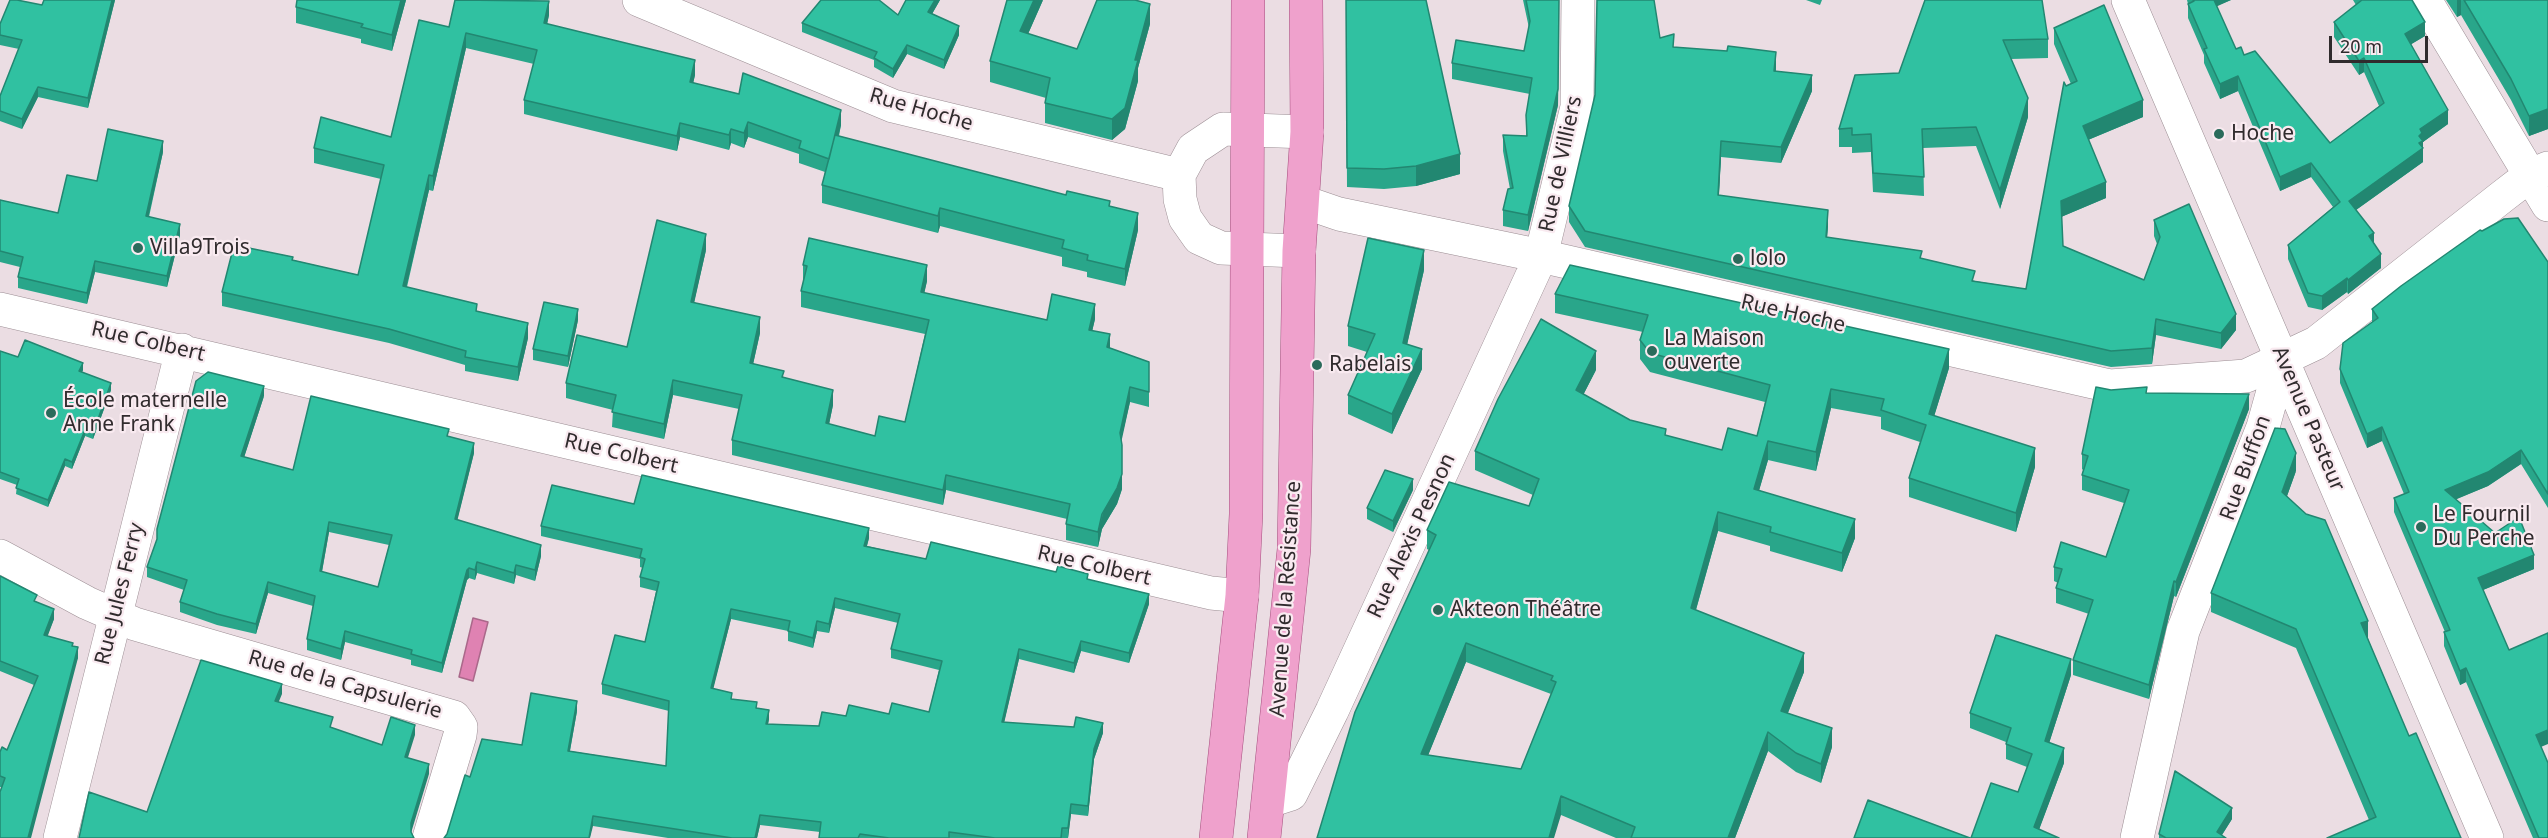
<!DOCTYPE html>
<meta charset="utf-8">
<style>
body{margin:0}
#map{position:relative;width:2548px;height:838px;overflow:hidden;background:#ebdde3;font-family:"Noto Sans",sans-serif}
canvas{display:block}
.scale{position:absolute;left:2329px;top:36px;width:99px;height:27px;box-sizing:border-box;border:3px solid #302b2d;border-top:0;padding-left:8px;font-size:18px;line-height:21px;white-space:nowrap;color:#302b2d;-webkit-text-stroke:4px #f9eaf0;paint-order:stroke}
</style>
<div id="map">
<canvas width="2548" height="838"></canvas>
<div class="scale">20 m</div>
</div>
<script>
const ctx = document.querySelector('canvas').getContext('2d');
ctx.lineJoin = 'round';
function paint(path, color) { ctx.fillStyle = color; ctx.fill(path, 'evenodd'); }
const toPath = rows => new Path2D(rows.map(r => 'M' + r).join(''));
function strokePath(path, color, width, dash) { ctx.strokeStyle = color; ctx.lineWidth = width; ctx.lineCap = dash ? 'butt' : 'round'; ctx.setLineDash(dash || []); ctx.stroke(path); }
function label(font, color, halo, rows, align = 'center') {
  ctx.font = font + ' "Noto Sans",sans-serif'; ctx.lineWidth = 4.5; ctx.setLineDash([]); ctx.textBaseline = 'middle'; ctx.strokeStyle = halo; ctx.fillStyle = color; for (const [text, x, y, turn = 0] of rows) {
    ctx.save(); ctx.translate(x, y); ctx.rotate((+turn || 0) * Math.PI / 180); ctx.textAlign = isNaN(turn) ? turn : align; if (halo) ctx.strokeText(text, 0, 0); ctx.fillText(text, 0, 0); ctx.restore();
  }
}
const water = toPath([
 [473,618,488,622,473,681,459,677,473,618]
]);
paint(water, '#df82b2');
strokePath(water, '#aa688a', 1.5);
const minor = toPath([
 [639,0,893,106,1179,175],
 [2128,0,2487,838],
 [2425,0,2548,205],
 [1304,202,1339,214,1541,256,2110,386,2246,376,2316,343,2503,196,2529,176,2548,168],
 [1299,251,1221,248,1199,238,1185,218,1180,199,1179,175,1193,149,1223,129,1307,132],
 [0,309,1211,593,1242,596],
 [0,556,87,603,135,624,454,717,461,727,460,735,429,838],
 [1269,801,1291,794,1332,711,1541,256,1577,107,1578,0],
 [60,838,182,350],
 [2137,838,2183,631,2263,427,2282,359]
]);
const major = toPath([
 [1216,838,1242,596,1246,514,1248,0],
 [1264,838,1294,549,1299,251,1307,132,1306,0]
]);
strokePath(minor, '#9c8e94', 34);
strokePath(major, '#a54f7e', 34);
strokePath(minor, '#fff', 33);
strokePath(major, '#efa1cc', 33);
paint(toPath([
 [44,0,115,0,88,108,38,97,22,129,0,121,0,96,19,49,0,45,0,24,42,5],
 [406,0,392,51,361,43,361,39,296,23,296,7],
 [906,0,940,0,932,14,959,35,944,69,907,54,893,78,874,67,874,60,802,32,802,23,898,15],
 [1043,0,1028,34,1077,49,1150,24,1138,68,1138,81,1125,129,1112,140,1045,123,1045,103,1046,98,990,82,990,61],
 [1346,0,1460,174,1416,186,1384,189,1347,187],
 [1523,0,1559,0,1558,105,1528,231,1503,226,1503,210,1510,189,1503,151,1503,135,1526,136,1530,94,1452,79,1452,63,1524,51,1529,28],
 [1806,0,1822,0,1820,5],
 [1925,0,2048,39,2048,58,2011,59,2028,117,2000,209,1976,146,1923,148,1924,196,1873,192,1871,152,1852,153,1852,147,1839,147,1839,129,1899,73],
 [2187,0,2231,0,2216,6,2236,49,2244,55,2330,143,2379,106,2364,72,2359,75,2334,37,2334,22,2356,5,2353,0,2412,0,2425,36,2411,44,2448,124,2423,142,2423,162,2356,210,2374,244,2381,268,2348,294,2347,292,2322,310,2308,307,2288,259,2288,245,2333,207,2311,177,2280,191,2238,91,2220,99,2204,63,2204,55,2188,18,2188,4],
 [2446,0,2548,0,2548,129,2529,136,2511,100,2461,15,2457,17],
 [549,15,547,24,695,75,693,83,841,125,839,136,1110,207,1138,230,1125,286,1087,277,1087,272,1062,266,1062,257,940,226,938,233,822,203,822,185,825,172,799,163,799,154,748,137,744,148,731,143,729,150,680,137,677,151,524,114,524,100,534,64,466,48,433,191,429,190,407,287,477,311,528,338,518,381,465,371,465,365,389,343,222,306,222,292,293,260,358,275,381,179,314,163,314,148,391,137,449,27],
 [2054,28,2143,117,2088,140,2106,198,2061,217,2063,246,2144,280,2157,244,2154,236,2154,220,2236,330,2221,349,2156,335,2152,364,2111,367,1585,247,1569,222,1569,206,1595,95,1660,38,1674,47,1776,68,1776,71,1812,91,1781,163,1721,157,1719,195,1828,226,1827,237,1922,259,1975,281,2026,289,2066,86,2071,84,2054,44],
 [163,152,149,217,180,235,167,287,95,272,87,304,18,288,18,277,20,267,0,262,0,200,58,213,97,181],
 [2482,231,2548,262,2548,508,2521,464,2488,486,2456,499,2534,569,2483,590,2541,747,2548,838,2533,838,2466,682,2460,685,2444,646,2444,632,2445,632,2394,512,2394,498,2404,494,2382,441,2367,448,2340,383,2340,369,2372,323,2372,309],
 [706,250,694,302,760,333,753,364,784,377,833,405,829,424,875,436,905,422,925,334,801,307,801,291,804,280,803,280,803,265,927,281,924,293,1047,320,1095,319,1092,331,1110,348,1149,362,1149,407,1130,402,1121,440,1122,489,1117,504,1102,529,1098,547,1066,540,1066,524,1067,519,946,490,943,505,732,455,732,440,739,409,673,395,664,439,612,427,613,410,566,398,566,383,627,347],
 [1424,270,1407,344,1422,369,1392,434,1348,414,1348,395,1367,352,1348,346,1348,326],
 [1555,294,1949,368,1934,416,2035,467,2016,532,1909,497,1909,478,1920,442,1881,429,1881,417,1831,408,1816,471,1768,460,1759,490,1855,538,1842,572,1770,551,1770,546,1718,531,1696,610,1804,672,1788,713,1832,747,1821,783,1796,772,1768,751,1735,838,1616,838,1561,815,1317,838,1429,550,1427,549,1427,530,1529,506,1533,495,1475,470,1475,451,1596,370,1583,395,1630,420,1666,436,1722,450,1757,436,1765,402,1650,372,1640,359,1640,340,1643,332,1555,313],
 [1466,662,1551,694,1521,769,1428,755],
 [578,320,568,367,533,360,533,349],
 [0,351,18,357,83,370,82,372,111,390,93,439,85,436,72,469,65,466,48,507,16,494,17,485,0,479],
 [2111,390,2147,393,2249,409,2176,597,2174,596,2149,699,2073,675,2073,660,2089,614,2056,603,2056,588,2058,583,2054,581,2054,567,2106,557,2124,503,2082,490,2082,475,2083,470,2082,469,2082,454],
 [264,396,244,457,293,470,449,437,474,453,457,520,541,556,535,581,516,575,514,584,477,573,475,580,469,578,467,580,442,673,411,665,411,660,345,642,341,660,307,650,307,639,313,606,268,593,256,634,217,625,180,612,180,602,184,590,147,577,147,567],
 [329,532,389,545,378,587,322,572],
 [2296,471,2287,496,2368,639,2409,736,2461,838,2369,820,2296,648,2211,612,2211,593],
 [1413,490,1393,532,1367,519,1367,508],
 [634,504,869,538,867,546,926,559,1088,580,1149,604,1129,663,1081,651,1074,673,1019,659,1004,722,1103,733,1094,759,1088,816,1071,814,1068,838,819,838,820,832,760,825,757,838,668,838,593,826,447,834,470,777,577,711,570,751,666,766,669,711,602,694,602,684,645,642,656,591,640,587,640,577,643,568,640,567,640,559,541,536,541,526],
 [835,608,898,623,891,649,891,658,939,670,929,712,846,716,819,726,768,724,769,719,757,708,732,699,713,688,731,619,788,631,788,641,813,648,817,631,829,633],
 [0,576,37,602,54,619,47,636,73,646,78,658,2,787,0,787,0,752,7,750,34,685,0,671],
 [2071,675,2049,743,2064,763,2039,829,1971,838,2018,792,2027,767,2006,759,2006,742,1970,728,1970,713],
 [2232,819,2222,835,2226,838,2159,838,2159,834]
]), '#29a68a');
paint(toPath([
 [112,0,115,0,88,108,88,98],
 [401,0,406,0,392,51,392,35],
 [935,0,940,0,928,21,928,12],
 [1034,0,1043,0,1020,52,1020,31],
 [1559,0,1558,105,1528,231,1528,215],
 [2211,0,2231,0,2211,9],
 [2457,0,2461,0,2461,15,2457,17],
 [549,1,549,15,544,38,544,23],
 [1150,4,1150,24,1138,68,1138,81,1125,129,1112,140,1112,119,1135,60],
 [2425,22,2425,36,2405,48,2405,34],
 [959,26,959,35,944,69,944,60],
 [466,33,466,48,433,191,433,176],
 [907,45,907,54,893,78,893,69],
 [1776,52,1776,68,1774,87,1774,71],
 [2364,58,2364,72,2359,75,2359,61],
 [695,60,695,75,690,97,690,82],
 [1812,75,1812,91,1781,163,1781,147],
 [2238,76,2238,91,2220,99,2220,84],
 [38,87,38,97,22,129,22,119],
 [2028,98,2028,117,2000,209,2000,190],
 [2143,100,2143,117,2083,142,2083,126],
 [2548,109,2548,129,2529,136,2529,116],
 [841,110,841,125,829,174,829,159],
 [2448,110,2448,124,2423,142,2423,162,2349,215,2349,201,2420,129],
 [748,122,748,137,744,148,744,133],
 [680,123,680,137,677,151,677,136],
 [731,129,731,143,729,150,729,135],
 [163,141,163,152,146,227,146,216],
 [1721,141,1721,157,1718,211,1718,195],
 [1460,154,1460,174,1416,186,1416,166],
 [2311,163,2311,177,2280,191,2280,177],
 [429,175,429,190,403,301,403,286],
 [2106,182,2106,198,2061,217,2061,201],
 [940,208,940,226,938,233,938,216],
 [1828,210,1828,226,1826,253,1826,237],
 [1138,213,1138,230,1125,286,1125,269],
 [180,224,180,235,167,287,167,276],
 [2374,233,2374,247,2369,236],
 [706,234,706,250,691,317,691,302],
 [1424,250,1424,270,1403,363,1403,343],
 [2381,254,2381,268,2348,294,2348,280],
 [95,261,95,272,87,304,87,293],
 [927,265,927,281,921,308,921,292],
 [2347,278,2347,292,2322,310,2322,296],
 [1095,304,1095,319,1089,345,1089,330],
 [578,309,578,320,568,367,568,356],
 [2236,314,2236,330,2221,349,2221,333],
 [760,317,760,333,750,378,750,363],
 [2156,319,2156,335,2152,364,2152,348],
 [528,323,528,338,518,381,518,367],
 [1110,334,1110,350,1107,347],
 [1422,349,1422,369,1392,434,1392,414],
 [1949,349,1949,368,1929,433,1929,414],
 [1596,351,1596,370,1576,409,1576,390],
 [83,363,83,370,79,378,79,371],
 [673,380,673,395,664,439,664,424],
 [111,383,111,390,93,439,93,433],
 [264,386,264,396,241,467,241,456],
 [1130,387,1130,402,1120,448,1120,433],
 [1831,389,1831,408,1816,471,1816,452],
 [833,390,833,405,826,439,826,423],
 [2249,394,2249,409,2176,597,2176,582],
 [2382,427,2382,441,2367,448,2367,434],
 [85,430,85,436,72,469,72,462],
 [1768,441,1768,460,1754,508,1754,489],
 [474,443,474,453,455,530,455,519],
 [1122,445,1122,489,1117,504,1102,529,1098,547,1098,532],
 [2035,448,2035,467,2016,532,2016,513],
 [2521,450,2521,464,2488,486,2445,504,2445,490],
 [2296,453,2296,471,2282,510,2282,492],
 [65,459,65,466,48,507,48,500],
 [946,475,946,490,943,505,943,490],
 [1413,479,1413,490,1393,532,1393,521],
 [1718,512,1718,531,1691,627,1691,608],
 [1855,519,1855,538,1842,572,1842,553],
 [329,522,329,532,320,582,320,571],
 [869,528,869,538,864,556,864,546],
 [541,545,541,556,535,581,535,570],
 [2534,555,2534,569,2478,592,2478,578],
 [477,562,477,573,475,580,475,570],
 [516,565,516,575,514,584,514,573],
 [469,568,469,578,467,580,442,673,442,663,467,570],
 [2174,581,2174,596,2149,699,2149,685],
 [268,582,268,593,256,634,256,624],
 [1149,594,1149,604,1129,663,1129,653],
 [835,598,835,608,829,633,829,624],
 [54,609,54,619,44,646,44,635],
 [731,609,731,619,711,698,711,688],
 [817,621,817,631,813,648,813,638],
 [2368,621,2368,639,2361,642,2361,623],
 [345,631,345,642,341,660,341,649],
 [1081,641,1081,651,1074,673,1074,663],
 [1466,643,1466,662,1421,773,1421,754],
 [78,647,78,658,31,838,28,838],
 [1019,649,1019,659,1002,732,1002,722],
 [1804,653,1804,672,1781,730,1781,711],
 [2071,659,2071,675,2045,756,2045,741],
 [2466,668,2466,682,2460,685,2460,671],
 [282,684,282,694,275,711,275,701],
 [577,701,577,711,568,761,568,751],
 [769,710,769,719,766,734,766,724],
 [1103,723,1103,733,1094,759,1088,816,1088,806,1094,749],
 [415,725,415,735,405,767,405,757],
 [1832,728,1832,747,1821,783,1821,764],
 [2548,730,2548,744,2536,749,2536,735],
 [1768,732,1768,751,1735,838,1728,838],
 [2064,748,2064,763,2036,838,2034,827],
 [429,764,429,774,411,833,411,823],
 [1561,796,1561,815,1554,838,1549,838],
 [1071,804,1071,814,1068,838,1068,828],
 [2232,808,2232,819,2220,838,2217,832],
 [760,815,760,825,757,838,755,838],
 [593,816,593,826,590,838,589,838]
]), '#228771');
const building = toPath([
 [10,0,17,0,42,5,44,0,112,0,88,98,38,87,22,119,0,111,0,96,22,40,0,35,0,24,10,0],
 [297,0,401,0,392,35,361,27,363,24,296,7,297,0],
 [455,0,549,1,544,23,695,60,690,82,739,94,743,73,841,110,829,159,799,148,801,141,748,122,744,133,731,129,729,135,680,123,677,136,524,100,537,50,466,33,433,176,429,175,403,286,477,304,476,311,528,323,518,367,465,357,466,351,389,329,222,292,234,245,293,257,292,260,358,275,384,165,314,148,321,117,391,137,419,20,449,27,455,0],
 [821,0,879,0,898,15,906,0,935,0,928,12,959,26,944,60,907,45,893,69,874,58,877,52,802,23,821,0],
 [1007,0,1034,0,1020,31,1077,49,1097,0,1135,0,1150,4,1135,60,1138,60,1125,108,1112,119,1045,103,1050,78,990,61,1007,0],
 [1346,0,1426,0,1460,154,1416,166,1384,169,1347,168,1346,0],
 [1526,0,1559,0,1558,89,1528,215,1503,210,1508,189,1513,188,1503,135,1527,136,1526,115,1532,78,1452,63,1456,40,1524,51,1530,21,1526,0],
 [1597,0,1654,0,1660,38,1674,34,1673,47,1727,51,1728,46,1776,52,1774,71,1812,75,1781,147,1721,141,1718,195,1828,210,1826,237,1922,251,1920,258,1975,271,1972,281,2026,289,2064,82,2066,86,2077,81,2054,28,2104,5,2143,100,2083,126,2106,182,2061,201,2063,246,2144,280,2160,237,2154,220,2189,204,2236,314,2221,333,2156,319,2152,348,2111,351,1585,231,1569,206,1595,95,1597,0],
 [1925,0,2042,0,2048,39,2003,40,2028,98,2000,190,1976,127,1922,129,1924,177,1873,173,1871,134,1852,135,1852,128,1839,129,1855,75,1899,73,1925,0],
 [2193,0,2214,0,2236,49,2241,47,2244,55,2255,51,2330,143,2384,103,2364,58,2359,61,2334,22,2362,0,2412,0,2425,22,2405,34,2448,110,2420,129,2422,133,2419,136,2423,141,2419,143,2423,148,2349,201,2374,233,2369,236,2381,254,2348,280,2347,278,2322,296,2308,293,2288,245,2340,202,2311,163,2280,177,2238,76,2220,84,2204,49,2207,48,2188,4,2194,1,2193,0],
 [2464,0,2548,0,2548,109,2529,116,2511,79,2464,0],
 [108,129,163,141,146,216,180,224,167,276,95,261,87,293,18,277,23,257,0,251,0,200,58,213,67,175,97,181,108,129],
 [835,135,1066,195,1067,191,1110,201,1109,206,1138,213,1125,269,1087,260,1088,255,1062,248,1064,240,940,208,938,216,822,185,835,135],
 [2518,218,2548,262,2548,494,2521,450,2488,472,2445,490,2495,533,2519,517,2534,555,2478,578,2509,650,2548,633,2548,730,2536,735,2548,763,2548,838,2539,838,2466,668,2460,671,2444,632,2450,630,2394,498,2409,492,2382,427,2367,434,2340,369,2343,343,2378,318,2372,309,2401,286,2480,230,2482,231,2504,219,2518,218],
 [657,220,706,234,691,302,760,317,750,363,784,371,782,377,833,390,826,423,875,436,879,416,905,422,929,320,801,291,807,266,803,265,809,238,927,265,921,292,1047,320,1052,294,1095,304,1089,330,1110,334,1107,347,1149,362,1149,392,1130,387,1120,433,1122,445,1122,474,1117,488,1102,514,1098,532,1066,524,1070,504,946,475,943,490,732,440,742,395,673,380,664,424,612,412,616,395,566,383,577,335,627,347,657,220],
 [1368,238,1424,250,1403,343,1422,349,1392,414,1348,395,1375,334,1348,326,1368,238],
 [1570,265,1949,349,1929,414,2035,448,2016,513,1909,478,1926,425,1881,410,1884,399,1831,389,1816,452,1768,441,1754,489,1855,519,1842,553,1770,532,1771,527,1718,512,1691,608,1804,653,1781,711,1832,728,1821,764,1796,753,1768,732,1728,838,1631,838,1635,827,1561,796,1549,838,1317,838,1355,712,1436,535,1427,530,1449,482,1529,506,1539,479,1475,451,1498,399,1541,319,1596,351,1576,390,1630,420,1666,429,1665,435,1722,450,1728,428,1757,436,1770,385,1650,353,1640,340,1648,315,1555,294,1570,265],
 [1466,643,1553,676,1551,680,1556,682,1521,769,1421,754,1466,643],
 [544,302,578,309,568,356,533,349,544,302],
 [25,340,83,363,79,371,111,383,93,433,85,430,72,462,65,459,48,500,16,488,19,479,0,472,0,351,18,357,25,340],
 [208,372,264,386,241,456,293,470,311,396,449,429,447,436,474,443,455,519,541,545,535,570,516,565,514,573,477,562,475,570,469,568,467,570,442,663,411,654,412,650,345,631,341,649,307,639,315,596,268,582,256,624,217,614,180,602,187,580,147,567,157,539,157,529,196,381,208,372],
 [329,522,392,535,378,587,320,571,329,522],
 [2096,387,2111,390,2147,387,2146,393,2249,394,2176,582,2174,581,2149,685,2073,660,2093,600,2056,588,2062,569,2054,567,2061,542,2106,557,2129,490,2082,475,2088,456,2082,454,2096,387],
 [2275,428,2285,429,2296,453,2282,492,2306,514,2325,520,2368,621,2361,623,2409,736,2416,733,2461,838,2327,838,2376,817,2296,629,2211,593,2275,428],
 [1385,470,1413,479,1393,521,1367,508,1385,470],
 [642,475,869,528,864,546,926,559,931,542,1056,572,1058,566,1088,574,1087,579,1149,594,1129,653,1081,641,1074,663,1019,649,1002,722,1074,727,1076,717,1103,723,1094,749,1088,806,1071,804,1068,828,1062,828,1061,838,995,838,949,832,949,838,889,838,860,834,858,838,819,838,821,822,760,815,755,838,732,838,593,816,589,838,444,838,447,834,465,775,470,777,482,739,522,745,531,693,577,701,568,751,666,766,669,701,602,684,615,635,645,642,659,582,640,577,645,559,640,557,642,549,541,526,552,485,634,504,642,475],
 [835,598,900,614,891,649,942,661,929,712,892,703,889,714,849,705,846,716,822,712,819,726,766,724,769,710,756,708,757,702,731,699,732,693,711,688,731,609,790,621,788,631,813,638,817,621,829,624,835,598],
 [0,576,37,595,34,601,54,609,44,635,73,643,72,646,78,647,28,838,0,838,0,792,5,778,0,776,0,752,2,747,7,750,38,676,0,661,0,576],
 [1996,635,2071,659,2045,741,2064,748,2034,827,2059,838,1971,838,1991,783,2018,792,2032,754,2006,744,2011,728,1970,713,1996,635],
 [201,660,282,684,275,701,333,717,330,727,382,745,391,717,415,725,405,757,429,764,411,823,411,832,414,838,79,838,89,792,147,812,201,660],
 [2175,771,2232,808,2217,832,2226,838,2166,838,2159,834,2175,771],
 [1868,800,1970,838,1854,838,1868,800]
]);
paint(building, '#30c1a1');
strokePath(building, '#228771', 1.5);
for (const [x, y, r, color] of [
 [2219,134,6,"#2a6b5b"],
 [138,248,6,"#2a6b5b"],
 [1738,259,6,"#2a6b5b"],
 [1652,351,6,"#2a6b5b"],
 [1317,365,6,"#2a6b5b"],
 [51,413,6,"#2a6b5b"],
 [2421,527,6,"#2a6b5b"],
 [1438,610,6,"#2a6b5b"]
]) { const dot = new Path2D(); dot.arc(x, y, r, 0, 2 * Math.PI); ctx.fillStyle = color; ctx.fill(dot); strokePath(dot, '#f9eaf0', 2); }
label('21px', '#302b2d', '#f9eaf0', [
 ["Rue Hoche",921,110,16],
 ["Rue de Villiers",1561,164,-78],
 ["Rue Hoche",1793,314,13],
 ["Rue Colbert",148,342,13],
 ["Avenue Pasteur",2308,419,67],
 ["Rue Colbert",621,454,13],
 ["Rue Buffon",2246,468,-70],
 ["Rue Alexis Pesnon",1412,536,-65],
 ["Rue Colbert",1094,566,13],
 ["Rue Jules Ferry",120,594,-76],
 ["Avenue de la Résistance",1286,599,-86],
 ["Rue de la Capsulerie",345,685,16]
]);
label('21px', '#302b2d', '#f9eaf0', [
 ["Hoche",2231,134],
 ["Villa9Trois",150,248],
 ["lolo",1750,259],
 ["La Maison",1664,339],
 ["ouverte",1664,363],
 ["Rabelais",1329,365],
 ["École maternelle",63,401],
 ["Anne Frank",63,425],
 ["Le Fournil",2433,515],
 ["Du Perche",2433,539],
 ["Akteon Théâtre",1450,610]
], 'left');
</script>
